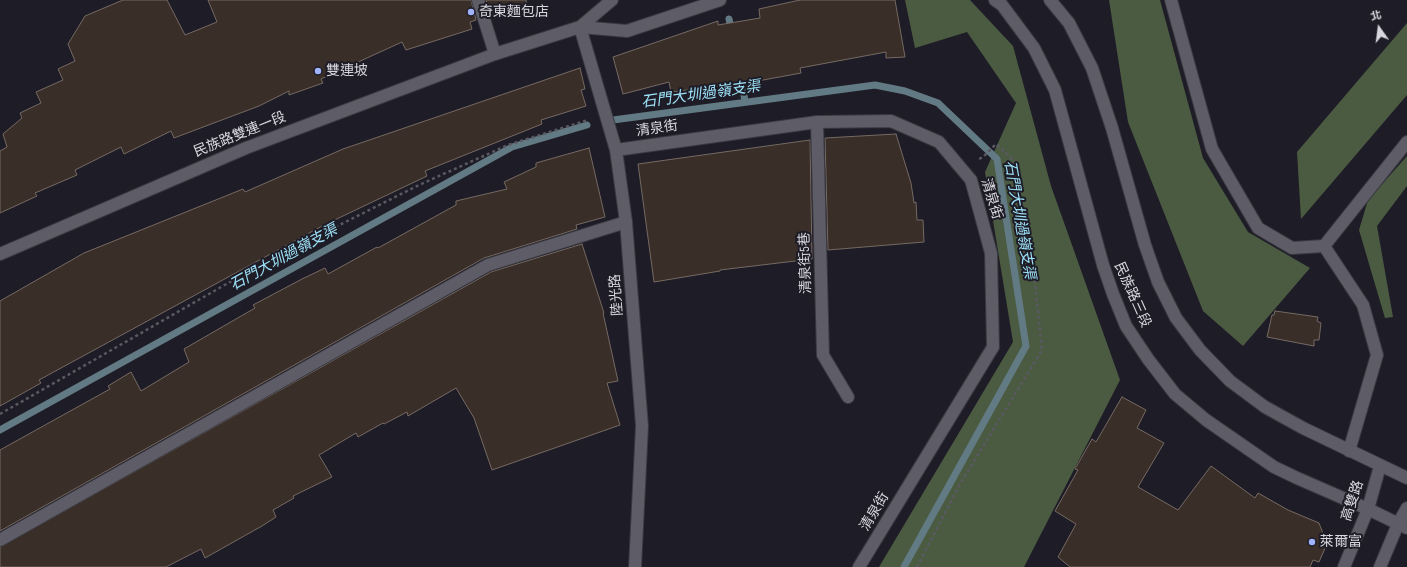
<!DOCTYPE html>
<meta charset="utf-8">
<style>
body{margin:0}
#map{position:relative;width:1407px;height:567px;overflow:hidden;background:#1e1c26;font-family:"Sofia Sans Condensed","Noto Sans TC",sans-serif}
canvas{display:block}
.north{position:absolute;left:1359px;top:8px;width:40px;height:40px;-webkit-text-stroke:3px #1e1c26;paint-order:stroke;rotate:346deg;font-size:11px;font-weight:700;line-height:16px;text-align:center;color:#d8d7de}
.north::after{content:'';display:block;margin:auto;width:14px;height:18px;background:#d8d7de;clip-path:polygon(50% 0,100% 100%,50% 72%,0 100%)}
</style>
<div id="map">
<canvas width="1407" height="567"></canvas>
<div class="north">北</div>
</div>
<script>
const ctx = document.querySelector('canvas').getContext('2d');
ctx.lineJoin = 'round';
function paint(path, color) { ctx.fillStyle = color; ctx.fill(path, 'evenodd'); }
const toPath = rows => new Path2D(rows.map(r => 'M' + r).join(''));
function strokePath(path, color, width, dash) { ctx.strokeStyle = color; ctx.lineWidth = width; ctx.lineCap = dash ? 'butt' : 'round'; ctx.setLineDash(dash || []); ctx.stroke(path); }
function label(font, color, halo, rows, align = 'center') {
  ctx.font = font + ' "Sofia Sans Condensed","Noto Sans TC",sans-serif'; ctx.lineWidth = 4; ctx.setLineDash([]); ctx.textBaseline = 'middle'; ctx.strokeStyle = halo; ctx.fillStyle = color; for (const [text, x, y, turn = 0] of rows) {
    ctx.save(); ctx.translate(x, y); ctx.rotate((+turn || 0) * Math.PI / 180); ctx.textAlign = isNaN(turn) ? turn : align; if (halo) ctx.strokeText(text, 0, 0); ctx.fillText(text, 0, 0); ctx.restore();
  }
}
paint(toPath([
 [905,0,970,0,1013,46,1051,186,1120,380,1024,567,879,567,1013,342,985,172,1016,103,967,32,915,48],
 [1109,0,1160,0,1203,158,1248,232,1310,268,1243,346,1203,311,1128,122],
 [1407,23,1407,95,1301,219,1297,152],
 [1407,156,1407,186,1377,226,1393,317,1385,318,1359,230,1368,200]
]), '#4b5b41');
strokePath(toPath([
 [729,19,732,32],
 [740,74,745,101],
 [613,120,875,85,905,91,938,103,997,159,1026,346,904,567],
 [0,430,512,147,587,125]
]), '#627a84', 7);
const building = toPath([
 [123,0,167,0,185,35,217,22,208,0,471,0,476,20,470,22,472,29,406,50,402,42,321,79,323,83,289,95,289,91,259,106,174,138,171,131,124,154,121,147,75,170,77,175,35,193,37,196,0,213,0,151,7,147,3,134,22,118,20,113,41,103,36,92,63,80,58,69,75,61,68,44,85,16,123,0],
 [486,0,526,0,527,5,491,16,486,0],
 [800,0,895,0,905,57,886,58,886,52,800,68,801,73,747,83,671,92,669,82,623,94,613,57,718,21,718,25,760,18,759,9,800,0],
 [580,68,585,89,581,90,586,106,541,120,542,124,425,171,427,176,322,226,39,380,41,383,0,406,0,301,84,253,243,189,245,192,343,149,580,68],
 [896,134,911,183,914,203,916,202,917,220,923,220,924,242,828,250,825,138,896,134],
 [810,140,812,259,720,270,720,271,654,282,638,164,810,140],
 [589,148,605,217,576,225,577,229,484,258,0,531,0,450,110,389,108,386,131,372,141,391,189,362,184,349,255,308,253,305,302,279,325,268,328,274,377,247,378,248,456,205,456,201,507,189,504,182,536,167,536,163,589,148],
 [582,244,604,313,603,313,618,381,607,383,620,425,492,470,474,418,456,388,408,416,407,412,384,424,383,423,358,437,356,433,319,455,332,477,293,496,294,498,273,510,276,517,262,526,205,558,201,549,166,567,0,567,0,547,491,272,582,244],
 [1275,311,1318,317,1317,321,1321,323,1319,340,1314,340,1314,346,1267,337,1272,315,1274,315,1275,311],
 [1122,397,1146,410,1137,428,1164,443,1138,487,1178,510,1211,466,1255,498,1258,493,1288,510,1319,523,1327,544,1319,562,1313,560,1310,567,1070,567,1058,557,1076,524,1055,511,1078,470,1075,469,1092,439,1096,442,1122,397]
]);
paint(building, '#392e28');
strokePath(building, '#766a63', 1);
const service = toPath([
 [1171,0,1212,149,1258,228,1292,248,1324,246,1407,142],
 [817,122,823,355,848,397],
 [1324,246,1363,305,1377,355,1349,451],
 [0,540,488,265,626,222]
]);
const minor = toPath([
 [616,150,817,122,891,121,939,142,971,180,991,253,993,347,859,567]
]);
const tertiary = toPath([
 [478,0,495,54],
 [580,27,616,150,626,222,642,426,635,567],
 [1344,567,1368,509,1380,466],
 [1380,567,1398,524,1407,508]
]);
const secondary = toPath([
 [995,0,1002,5,1034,48,1055,90,1103,265,1113,294,1126,326,1148,359,1175,394,1206,420,1274,467,1297,478,1368,509,1407,528],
 [1050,0,1069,23,1092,68,1112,128,1145,245,1158,282,1176,318,1200,350,1230,381,1265,407,1303,428,1407,478],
 [580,27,627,31,720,0],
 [0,254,246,148,495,54,580,27,612,0]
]);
strokePath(service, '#3a3941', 14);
strokePath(minor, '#3a3941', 14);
strokePath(tertiary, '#3a3941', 14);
strokePath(secondary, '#3a3941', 14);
strokePath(toPath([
 [0,414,256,267,419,185,508,145,588,120],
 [917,567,960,484,1042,350,1032,254,1013,160,996,144,983,157,977,160]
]), '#5a5962', 2.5, [3, 3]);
strokePath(service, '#5d5c67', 12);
strokePath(minor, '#5d5c67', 12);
strokePath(tertiary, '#5d5c67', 12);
strokePath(secondary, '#5d5c67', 12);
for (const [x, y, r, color] of [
 [471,12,4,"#a0b3fd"],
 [318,71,4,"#a0b3fd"],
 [1312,542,4,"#a0b3fd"]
]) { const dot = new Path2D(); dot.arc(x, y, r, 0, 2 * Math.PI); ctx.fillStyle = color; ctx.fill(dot); strokePath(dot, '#1e1c26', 1.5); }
label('14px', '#d8d7de', '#1e1c26', [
 ["奇東麵包店",479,12],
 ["雙連坡",326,71],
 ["萊爾富",1320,542]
], 'left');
label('14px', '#d8d7de', '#1e1c26', [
 ["清泉街",657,129,-8],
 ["民族路雙連一段",240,135,-22],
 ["清泉街",991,199,73],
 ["清泉街5巷",806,263,-92],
 ["陸光路",617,295,-94],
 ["民族路三段",1132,295,66],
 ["高雙路",1353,501,-72],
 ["清泉街",875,512,-59]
]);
label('italic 15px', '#9de1f8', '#1e1c26', [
 ["石門大圳過嶺支渠",701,95,-8],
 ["石門大圳過嶺支渠",1019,220,80],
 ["石門大圳過嶺支渠",284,258,-29]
]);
</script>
